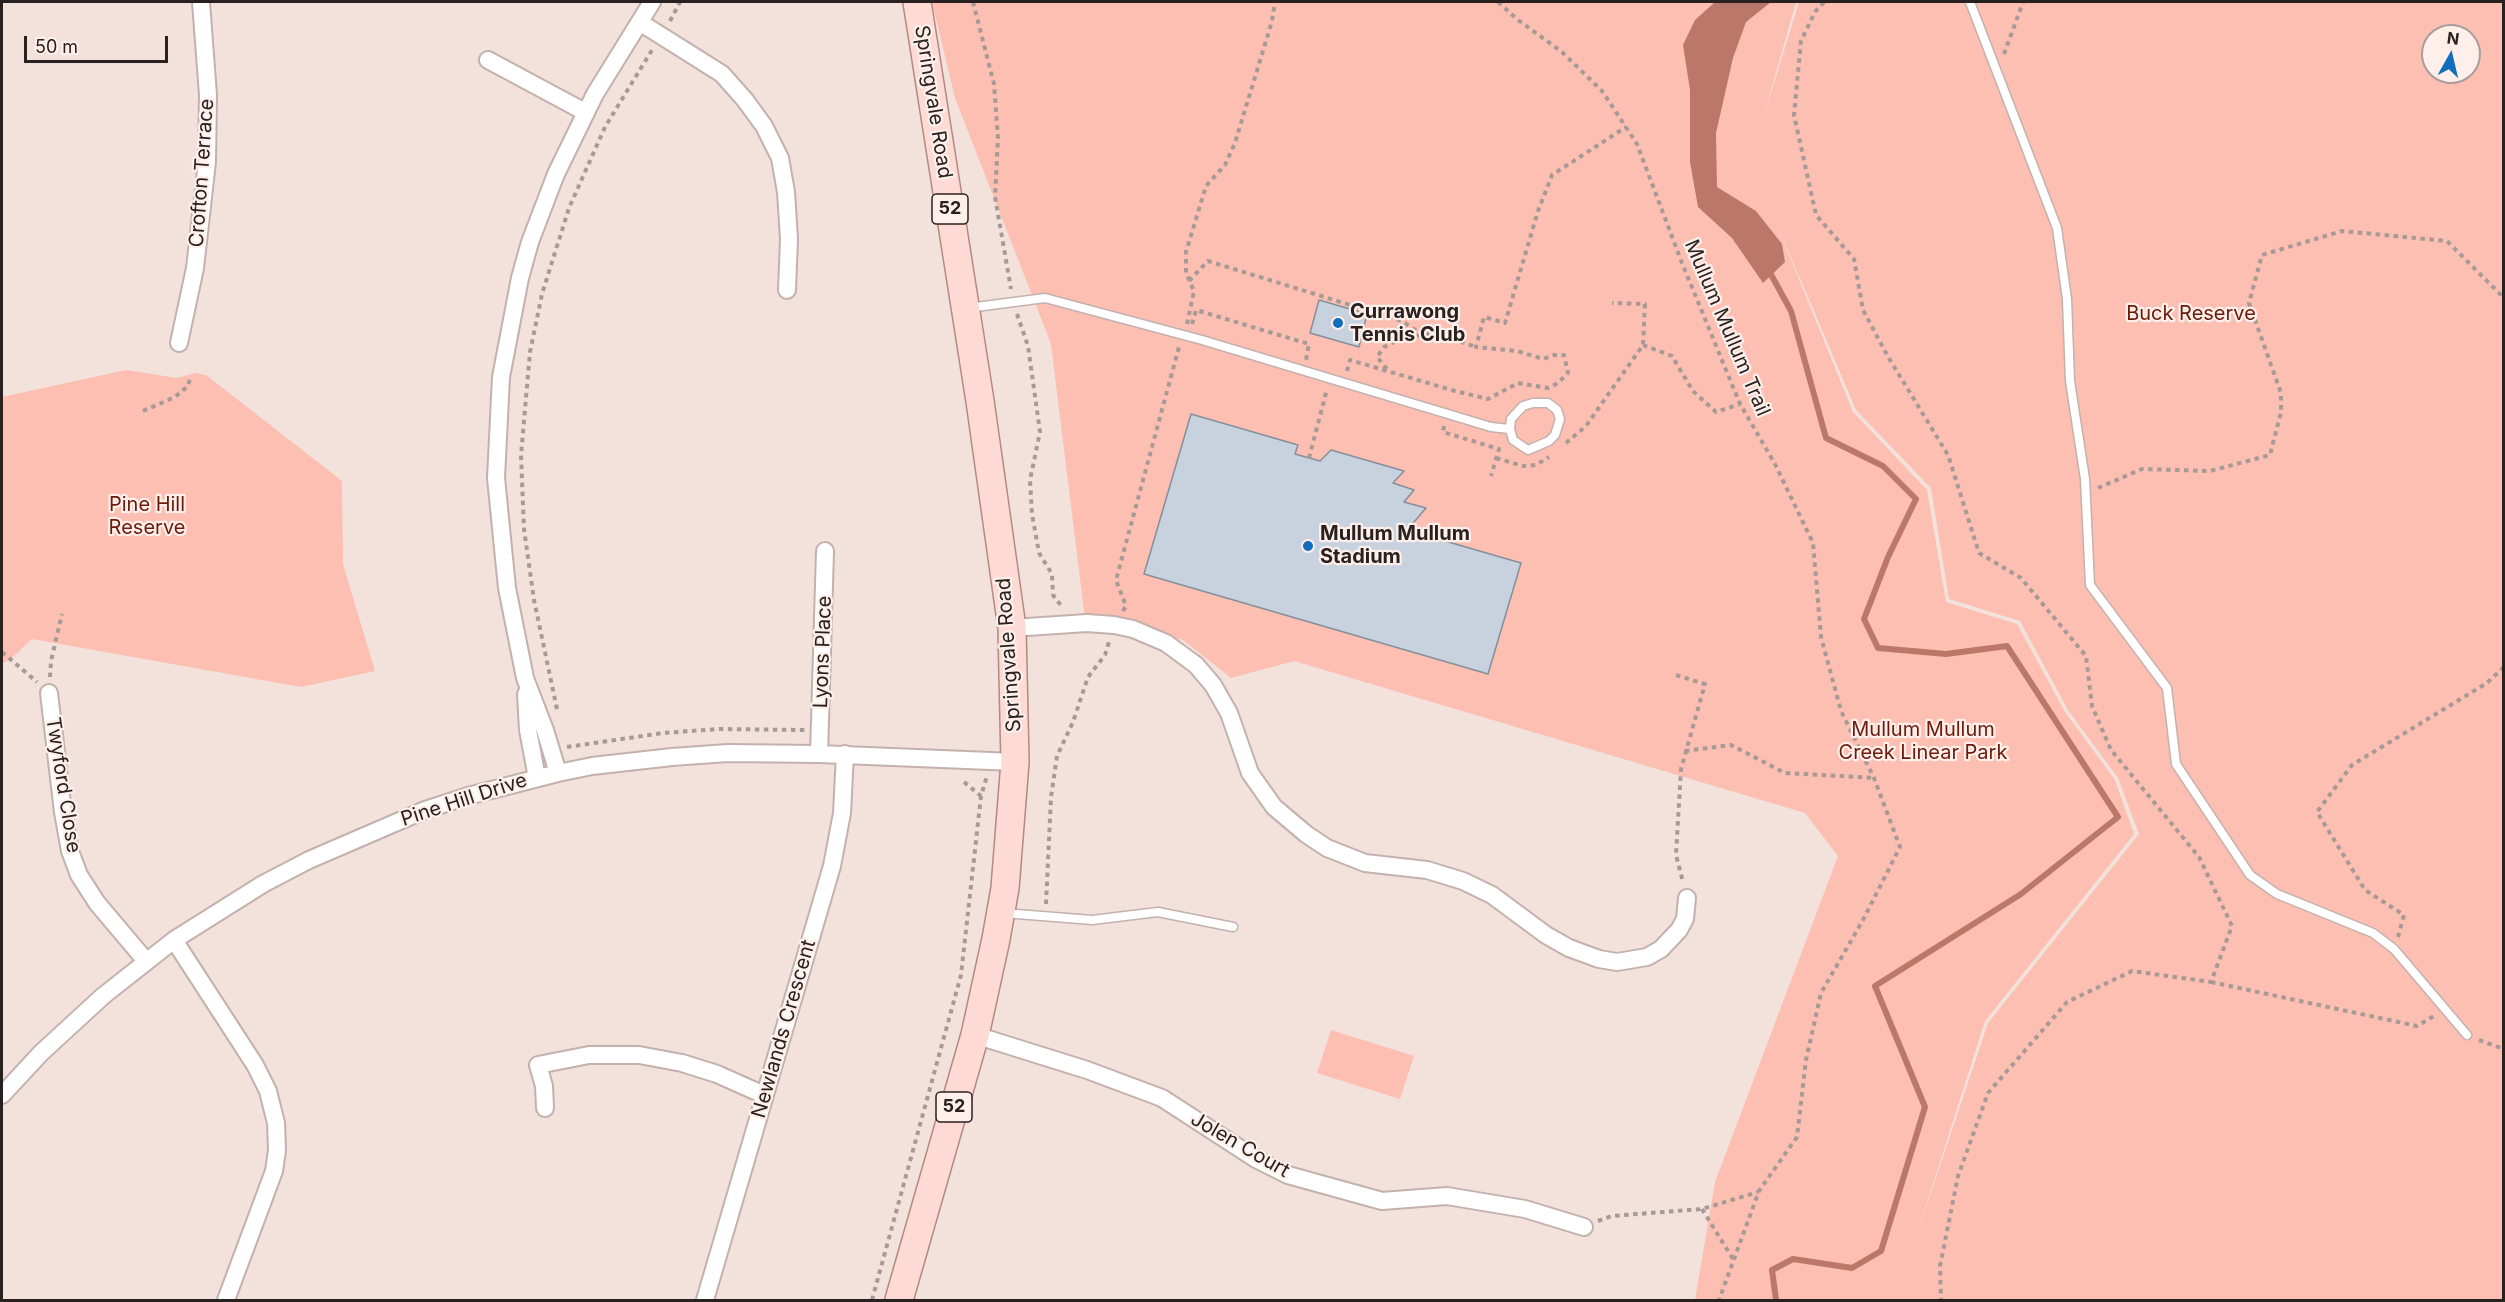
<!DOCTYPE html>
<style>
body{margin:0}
#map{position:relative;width:2505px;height:1302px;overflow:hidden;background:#f3e1dc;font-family:Inter,sans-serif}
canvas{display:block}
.frame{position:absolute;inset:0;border:3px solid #282120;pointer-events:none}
.north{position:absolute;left:2421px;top:24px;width:60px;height:60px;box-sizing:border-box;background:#feefeb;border:2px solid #a89d9a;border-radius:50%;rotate:8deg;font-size:16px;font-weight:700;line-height:24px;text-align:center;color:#282120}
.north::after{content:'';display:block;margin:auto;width:21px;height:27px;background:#106fbc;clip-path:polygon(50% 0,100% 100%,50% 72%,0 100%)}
.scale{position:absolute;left:24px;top:36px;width:144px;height:27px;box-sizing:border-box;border:3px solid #282120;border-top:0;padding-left:8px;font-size:18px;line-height:21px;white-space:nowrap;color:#282120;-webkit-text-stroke:4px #feefeb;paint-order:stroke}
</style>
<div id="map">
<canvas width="2505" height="1302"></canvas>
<div class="frame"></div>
<div class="north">N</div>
<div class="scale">50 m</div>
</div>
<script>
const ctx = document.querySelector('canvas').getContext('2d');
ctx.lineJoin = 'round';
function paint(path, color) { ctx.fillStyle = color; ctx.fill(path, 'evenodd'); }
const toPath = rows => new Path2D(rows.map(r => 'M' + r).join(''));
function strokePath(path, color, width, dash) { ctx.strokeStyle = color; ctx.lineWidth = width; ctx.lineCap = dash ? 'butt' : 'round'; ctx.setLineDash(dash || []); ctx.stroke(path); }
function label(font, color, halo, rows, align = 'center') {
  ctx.font = font + ' Inter,sans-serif'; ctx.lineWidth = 4.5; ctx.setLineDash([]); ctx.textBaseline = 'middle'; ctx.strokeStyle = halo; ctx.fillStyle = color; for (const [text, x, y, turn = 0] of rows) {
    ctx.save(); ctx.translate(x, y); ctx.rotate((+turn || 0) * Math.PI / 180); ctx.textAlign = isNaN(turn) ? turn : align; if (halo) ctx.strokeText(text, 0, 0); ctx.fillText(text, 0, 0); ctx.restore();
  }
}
paint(toPath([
 [932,2,1796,2,1762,122,1799,2,2503,2,2503,1300,1695,1300,1715,1182,1838,856,1805,813,1294,661,1231,678,1183,640,1111,623,1085,619,1051,344,955,98],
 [2433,36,2469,36,2469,72,2433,72],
 [1773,215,1856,410,1931,488,1949,599,2020,621,2068,710,2118,778,2139,834,1988,1023,1916,1237,1985,1021,2134,834,2115,780,2065,712,2017,624,1946,602,1927,490,1853,412],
 [126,370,177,378,195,373,206,375,342,481,343,564,375,671,301,687,32,639,13,657,2,664,2,397],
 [1331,1030,1414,1056,1400,1099,1317,1073]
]), '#fcbfb2');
paint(toPath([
 [1715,2,1771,2,1746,22,1733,58,1716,133,1717,187,1756,211,1782,244,1785,262,1763,283,1732,238,1698,207,1690,162,1690,90,1683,45,1695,20]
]), '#bb786a');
strokePath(toPath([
 [1768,269,1791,311,1826,438,1883,466,1916,499,1888,557,1864,619,1878,648,1946,654,2007,646,2118,817,2021,894,1875,986,1925,1107,1881,1251,1852,1268,1793,1259,1772,1270,1776,1300]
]), '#bb786a', 6);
const building = toPath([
 [1319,300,1367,314,1359,347,1310,333,1319,300],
 [1191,414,1298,445,1295,454,1320,461,1331,450,1404,471,1393,483,1414,490,1404,502,1426,508,1407,530,1521,563,1488,674,1144,574,1191,414]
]);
paint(building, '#c7d2de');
strokePath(building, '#848f9a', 1.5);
const service = toPath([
 [1970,2,2057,228,2067,299,2070,381,2085,479,2090,585,2167,688,2176,764,2250,875,2277,894,2373,933,2394,949,2467,1035],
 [968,308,1045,298,1202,340,1491,427,1510,429],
 [1533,403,1548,403,1557,410,1560,419,1555,435,1549,441,1528,450,1513,440,1510,429,1511,419,1523,406,1533,403],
 [1004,913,1092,920,1158,912,1233,927]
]);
const minor = toPath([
 [641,23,722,74,745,100,764,126,780,158,786,192,789,239,787,290],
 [488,60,585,112],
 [179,343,195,268,207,162,208,95,201,2],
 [1012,628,1087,623,1114,625,1133,629,1166,643,1196,665,1213,685,1229,713,1250,773,1274,807,1306,834,1327,848,1365,863,1427,870,1463,881,1492,895,1546,935,1569,948,1599,959,1617,962,1647,957,1661,949,1679,930,1685,919,1687,898],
 [49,693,63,812,70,851,79,875,97,903,146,961],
 [526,694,528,730,537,778],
 [819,754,825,551],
 [558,773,545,730,525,678,507,588,496,478,501,377,520,278,530,242,556,174,595,94,652,2],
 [174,940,255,1065,268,1091,276,1123,277,1150,274,1171,226,1300],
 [975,1035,1087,1070,1162,1098,1256,1159,1288,1175,1382,1201,1447,1196,1525,1209,1584,1227],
 [2,1095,41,1053,103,996,174,940,263,884,309,860,425,810,468,796,558,773,592,766,672,757,728,753,819,754,1015,762],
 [545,1108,544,1086,538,1065,589,1055,639,1055,682,1063,717,1074,764,1095],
 [705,1300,832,866,842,813,845,754]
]);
const primary = toPath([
 [899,1300,975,1035,996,939,1005,888,1015,762,1012,628,980,401,917,2]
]);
strokePath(service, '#c3b1ad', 11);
strokePath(minor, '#c3b1ad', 20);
strokePath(primary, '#b18a81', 30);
strokePath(toPath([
 [973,2,994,84,998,138,995,197,1011,289],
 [1498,2,1518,20,1562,52,1602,91,1637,144,1682,263,1740,404,1775,464,1813,543,1821,637,1841,711,1874,778,1900,847,1863,920,1821,993,1806,1060,1797,1137,1759,1191,1719,1300],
 [1824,2,1815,12,1801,41,1794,115,1816,215,1854,259,1863,310,1887,355,1948,455,1979,553,2021,578,2086,656,2092,706,2111,750,2199,857,2232,926,2211,982,2132,971,2067,1002,1988,1093,1958,1176,1940,1266,1941,1300],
 [670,21,680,2],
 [2004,54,2023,2],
 [1189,281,1208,261,1402,321,1423,335],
 [1017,314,1028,346,1040,432,1030,480,1032,514,1039,553,1052,574,1053,595,1062,607],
 [1187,324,1194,291,1186,273,1186,252,1206,186,1225,165,1235,143,1272,21,1275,2],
 [1192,324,1196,310,1309,344,1306,360],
 [1643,345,1672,356,1693,391,1716,412,1740,404],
 [1387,369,1377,357,1384,347,1402,338,1435,333,1476,347],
 [1347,371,1350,360,1455,391,1488,399,1518,383,1548,388,1558,383,1568,373,1564,355,1554,355,1543,359,1517,351,1476,347,1484,317,1505,323,1538,211,1552,175,1626,127],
 [143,411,175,397,188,386,190,378],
 [1444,426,1443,432,1499,449,1491,476],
 [1566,443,1586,426,1643,345,1645,304,1612,303],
 [1309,458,1327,389],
 [1496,458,1523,466,1536,465,1549,457],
 [2098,488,2142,469,2210,471,2270,455,2281,412,2281,393,2249,303,2262,255,2342,231,2447,241,2504,298],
 [1123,611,1126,606,1116,580,1179,347],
 [2,652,37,682],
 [1676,675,1705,684,1681,769,1676,855,1683,882],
 [50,677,51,661,62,614],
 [557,709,534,600,524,529,521,455,530,352,542,294,569,208,605,127,652,50],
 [567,747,663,733,719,729,805,730],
 [1685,751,1731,745,1785,773,1874,778],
 [964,782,981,796],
 [1046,904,1051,797,1057,756,1073,722,1088,677,1105,655,1109,642],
 [2398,937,2404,915,2365,890,2317,812,2352,765,2487,683,2504,667],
 [2211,982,2417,1026,2436,1015],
 [2479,1040,2504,1049],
 [1702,1209,1733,1259],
 [1598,1221,1612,1216,1702,1209,1758,1192],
 [872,1300,961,975,981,796,987,776]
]), '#a79995', 4, [4.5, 4.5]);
strokePath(service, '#fff', 8);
strokePath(minor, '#fff', 16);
strokePath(primary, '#fddad3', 27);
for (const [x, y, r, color] of [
 [1338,323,6,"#106fbc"],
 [1308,546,6,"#106fbc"]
]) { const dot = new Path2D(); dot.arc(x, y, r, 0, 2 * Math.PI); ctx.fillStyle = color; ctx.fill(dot); strokePath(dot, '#feefeb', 2); }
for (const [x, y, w] of [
 [950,209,36],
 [954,1107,36]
]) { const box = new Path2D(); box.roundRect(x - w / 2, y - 15, w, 30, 4.5); ctx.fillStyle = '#feefeb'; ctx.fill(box); strokePath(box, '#282120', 1.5); }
label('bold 18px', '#282120', null, [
 ["52",950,209],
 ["52",954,1107]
]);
label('20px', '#282120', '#feefeb', [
 ["Springvale Road",933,102,81],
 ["Crofton Terrace",202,173,-86],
 ["Mullum Mullum Trail",1727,328,67],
 ["Lyons Place",823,652,-88],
 ["Springvale Road",1009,655,-94],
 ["Twyford Close",63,785,81],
 ["Pine Hill Drive",464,800,-18],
 ["Newlands Crescent",784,1029,-74],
 ["Jolen Court",1240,1145,30]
]);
label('bold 20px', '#282120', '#feefeb', [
 ["Currawong",1350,312],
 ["Tennis Club",1350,335],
 ["Mullum Mullum",1320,534],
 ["Stadium",1320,557]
], 'left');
label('20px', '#6c1a0a', '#feefeb', [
 ["Buck Reserve",2191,314],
 ["Pine Hill",147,505],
 ["Reserve",147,528],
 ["Mullum Mullum",1923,730],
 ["Creek Linear Park",1923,753]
]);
</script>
